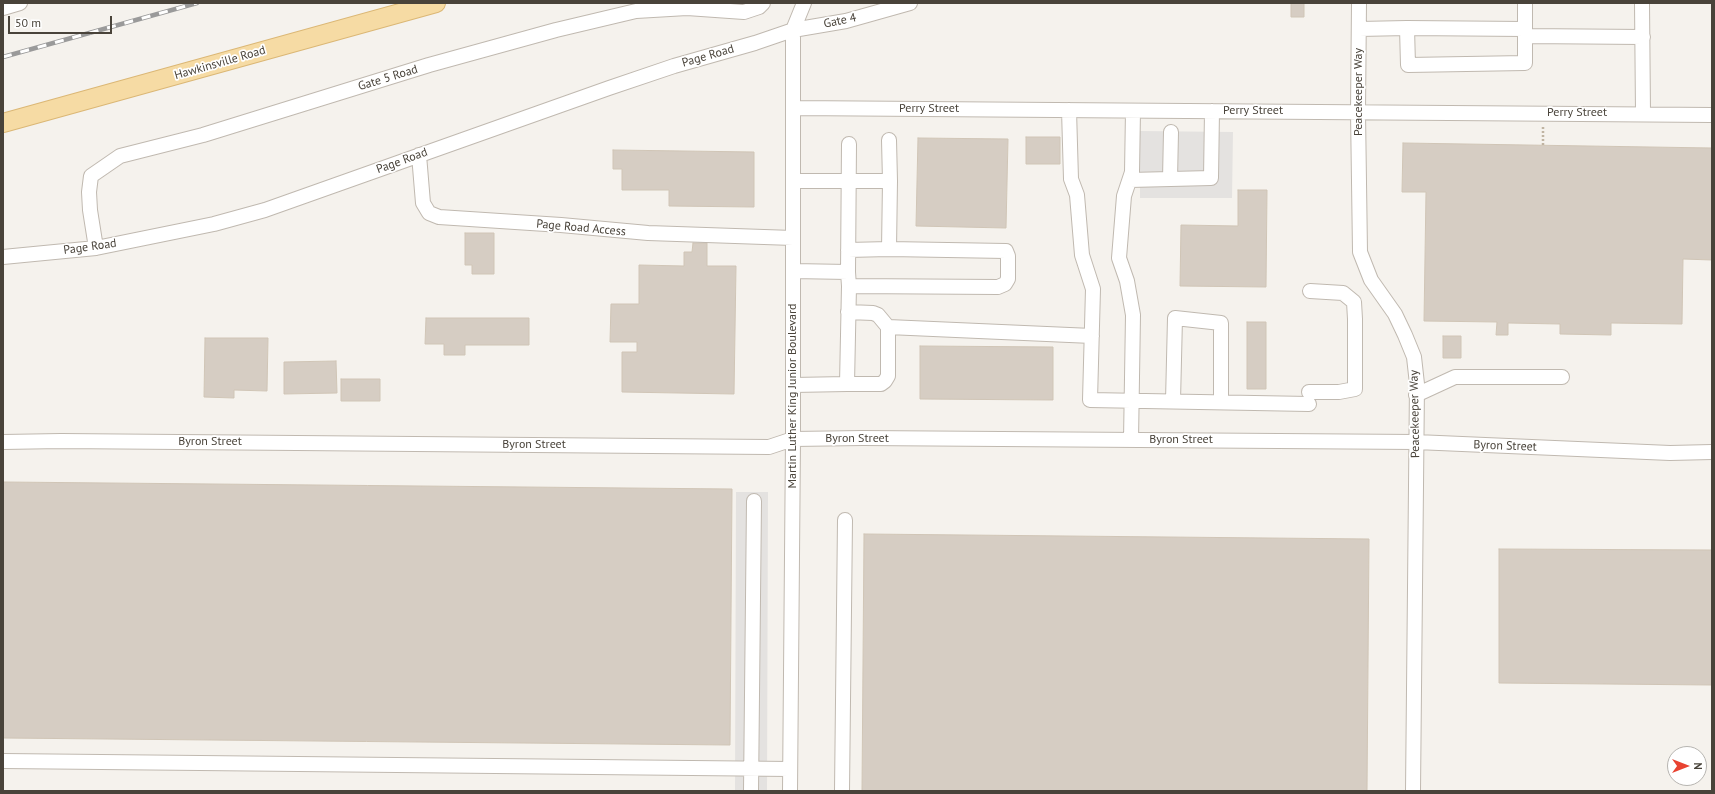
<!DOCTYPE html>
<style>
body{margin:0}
#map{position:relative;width:1715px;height:794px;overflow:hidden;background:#f5f2ed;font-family:"PT Sans",sans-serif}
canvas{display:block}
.frame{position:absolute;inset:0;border:4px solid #49433a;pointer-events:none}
.north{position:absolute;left:1667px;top:746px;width:40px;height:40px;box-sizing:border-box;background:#fff;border:1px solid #b6b4b0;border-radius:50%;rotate:90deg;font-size:11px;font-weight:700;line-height:16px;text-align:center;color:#49433a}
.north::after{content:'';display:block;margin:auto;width:14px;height:18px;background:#e84331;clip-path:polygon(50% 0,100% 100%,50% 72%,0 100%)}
.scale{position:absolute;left:8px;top:16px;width:104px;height:18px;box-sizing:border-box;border:2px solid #49433a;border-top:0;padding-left:5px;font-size:12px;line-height:14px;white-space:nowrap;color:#49433a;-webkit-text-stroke:3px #fff;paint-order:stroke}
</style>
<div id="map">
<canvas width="1715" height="794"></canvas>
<div class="frame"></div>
<div class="north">N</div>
<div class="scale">50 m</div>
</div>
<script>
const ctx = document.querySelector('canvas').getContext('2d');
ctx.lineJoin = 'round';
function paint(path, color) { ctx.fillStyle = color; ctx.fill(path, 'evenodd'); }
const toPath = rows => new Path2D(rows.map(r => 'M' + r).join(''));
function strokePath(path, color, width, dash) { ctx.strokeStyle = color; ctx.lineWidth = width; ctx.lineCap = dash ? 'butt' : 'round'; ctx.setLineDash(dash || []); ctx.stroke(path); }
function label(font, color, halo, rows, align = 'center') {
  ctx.font = font + ' "PT Sans",sans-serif'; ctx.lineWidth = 3.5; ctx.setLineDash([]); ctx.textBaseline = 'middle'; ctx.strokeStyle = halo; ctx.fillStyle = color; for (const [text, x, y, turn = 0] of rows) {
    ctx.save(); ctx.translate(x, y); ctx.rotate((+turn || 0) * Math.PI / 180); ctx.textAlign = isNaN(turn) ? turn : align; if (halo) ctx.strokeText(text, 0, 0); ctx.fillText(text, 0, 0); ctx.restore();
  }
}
paint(toPath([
 [1140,131,1233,132,1232,198,1140,198],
 [736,492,768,492,767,791,735,791]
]), '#e4e2e0');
const building = toPath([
 [1291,3,1304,3,1304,17,1291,17,1291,3],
 [1026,137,1060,137,1060,164,1026,164,1026,137],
 [918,138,1008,139,1006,228,916,226,918,138],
 [1403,143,1712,148,1712,260,1683,259,1682,324,1611,323,1611,335,1560,334,1560,324,1508,323,1508,335,1496,335,1497,322,1424,321,1426,192,1402,192,1403,143],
 [613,150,754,152,754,207,669,206,669,190,622,190,622,169,613,169,613,150],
 [1238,190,1267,190,1266,287,1180,286,1181,225,1238,226,1238,190],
 [465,233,494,233,494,274,472,274,472,265,465,265,465,233],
 [693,243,707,243,707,266,736,266,734,394,622,392,622,352,637,352,637,342,610,342,611,304,639,304,639,265,684,266,684,252,692,252,693,243],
 [426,318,529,318,529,345,465,345,465,355,444,355,444,344,425,344,426,318],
 [1247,322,1266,322,1266,389,1247,389,1247,322],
 [1443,336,1461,336,1461,358,1443,358,1443,336],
 [205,338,268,338,267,391,234,390,234,398,204,397,205,338],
 [920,346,1053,347,1053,400,920,399,920,346],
 [336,361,337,393,284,394,284,362,336,361],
 [341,379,380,379,380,401,341,401,341,379],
 [3,482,732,489,730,745,3,738,3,482],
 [864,534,1369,539,1367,791,862,791,864,534],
 [1499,549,1712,550,1712,685,1499,683,1499,549]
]);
paint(building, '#d6cdc3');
strokePath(building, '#d0c5b6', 1);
const minor = toPath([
 [1359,3,1358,112,1360,252,1371,280,1395,314,1405,335,1414,357,1417,384,1413,791],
 [1642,3,1643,113],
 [3,8,20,3],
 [1407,28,1525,29],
 [1359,29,1407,28,1408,65,1525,63,1525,3],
 [1525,36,1643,37],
 [793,108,1712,115],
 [1069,110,1071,179,1077,195,1082,255,1093,289,1090,400,1309,404],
 [419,155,423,203,429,213,439,217,561,225,648,233,793,238],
 [1170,179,1171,132],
 [1130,180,1211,178,1212,111],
 [793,181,890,181,889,140],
 [96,248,90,210,89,192,91,176,120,156,203,135,429,65,556,30,636,11,687,8,744,12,759,7,763,3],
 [848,250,889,249],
 [3,257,96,248,214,224,265,210,609,88,674,66,755,43,793,30,846,21,910,3],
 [793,271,848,272,849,286,847,384,793,385],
 [848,272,849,144],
 [849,286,998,287,1005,284,1008,279,1008,256,1006,251,889,249,890,181],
 [848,312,873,313,878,315,888,327],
 [847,384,881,384,885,381,888,376,888,327,1092,336],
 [1309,392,1339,392,1355,389,1355,319,1354,302,1343,293,1310,291],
 [1416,395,1455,377,1562,377],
 [1173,401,1175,318,1221,323,1221,402],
 [1131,440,1133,315,1127,281,1119,258,1124,196,1132,172,1133,111],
 [3,442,61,441,769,447,793,439,863,438,1416,442,1670,453,1712,452],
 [3,761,790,769],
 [751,791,754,501],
 [790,791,793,439,793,30,804,3],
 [842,791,845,520]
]);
const major = toPath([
 [3,123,436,3]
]);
strokePath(minor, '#c0b9b0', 16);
strokePath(major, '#dbb775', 20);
strokePath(toPath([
 [1543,145,1543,126]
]), '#c0b4a2', 2.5, [2, 2]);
strokePath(minor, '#fff', 14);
strokePath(major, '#f6dba4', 18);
const rail = toPath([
 [3,57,197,3]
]);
strokePath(rail, '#9a9a9a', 4.5);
strokePath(rail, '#fff', 3, [9]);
label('12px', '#49433a', '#fff', [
 ["Gate 4",840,21,-12],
 ["Page Road",708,56,-16],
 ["Hawkinsville Road",220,63,-16],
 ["Gate 5 Road",388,78,-17],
 ["Peacekeeper Way",1359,92,-90],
 ["Perry Street",929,109],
 ["Perry Street",1253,111],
 ["Perry Street",1577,113],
 ["Page Road",402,161,-20],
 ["Page Road Access",581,228,5],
 ["Page Road",90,247,-8],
 ["Martin Luther King Junior Boulevard",793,396,-90],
 ["Peacekeeper Way",1415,414,-91],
 ["Byron Street",857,439],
 ["Byron Street",1181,440],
 ["Byron Street",210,442],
 ["Byron Street",534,445],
 ["Byron Street",1505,446,2]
]);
</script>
